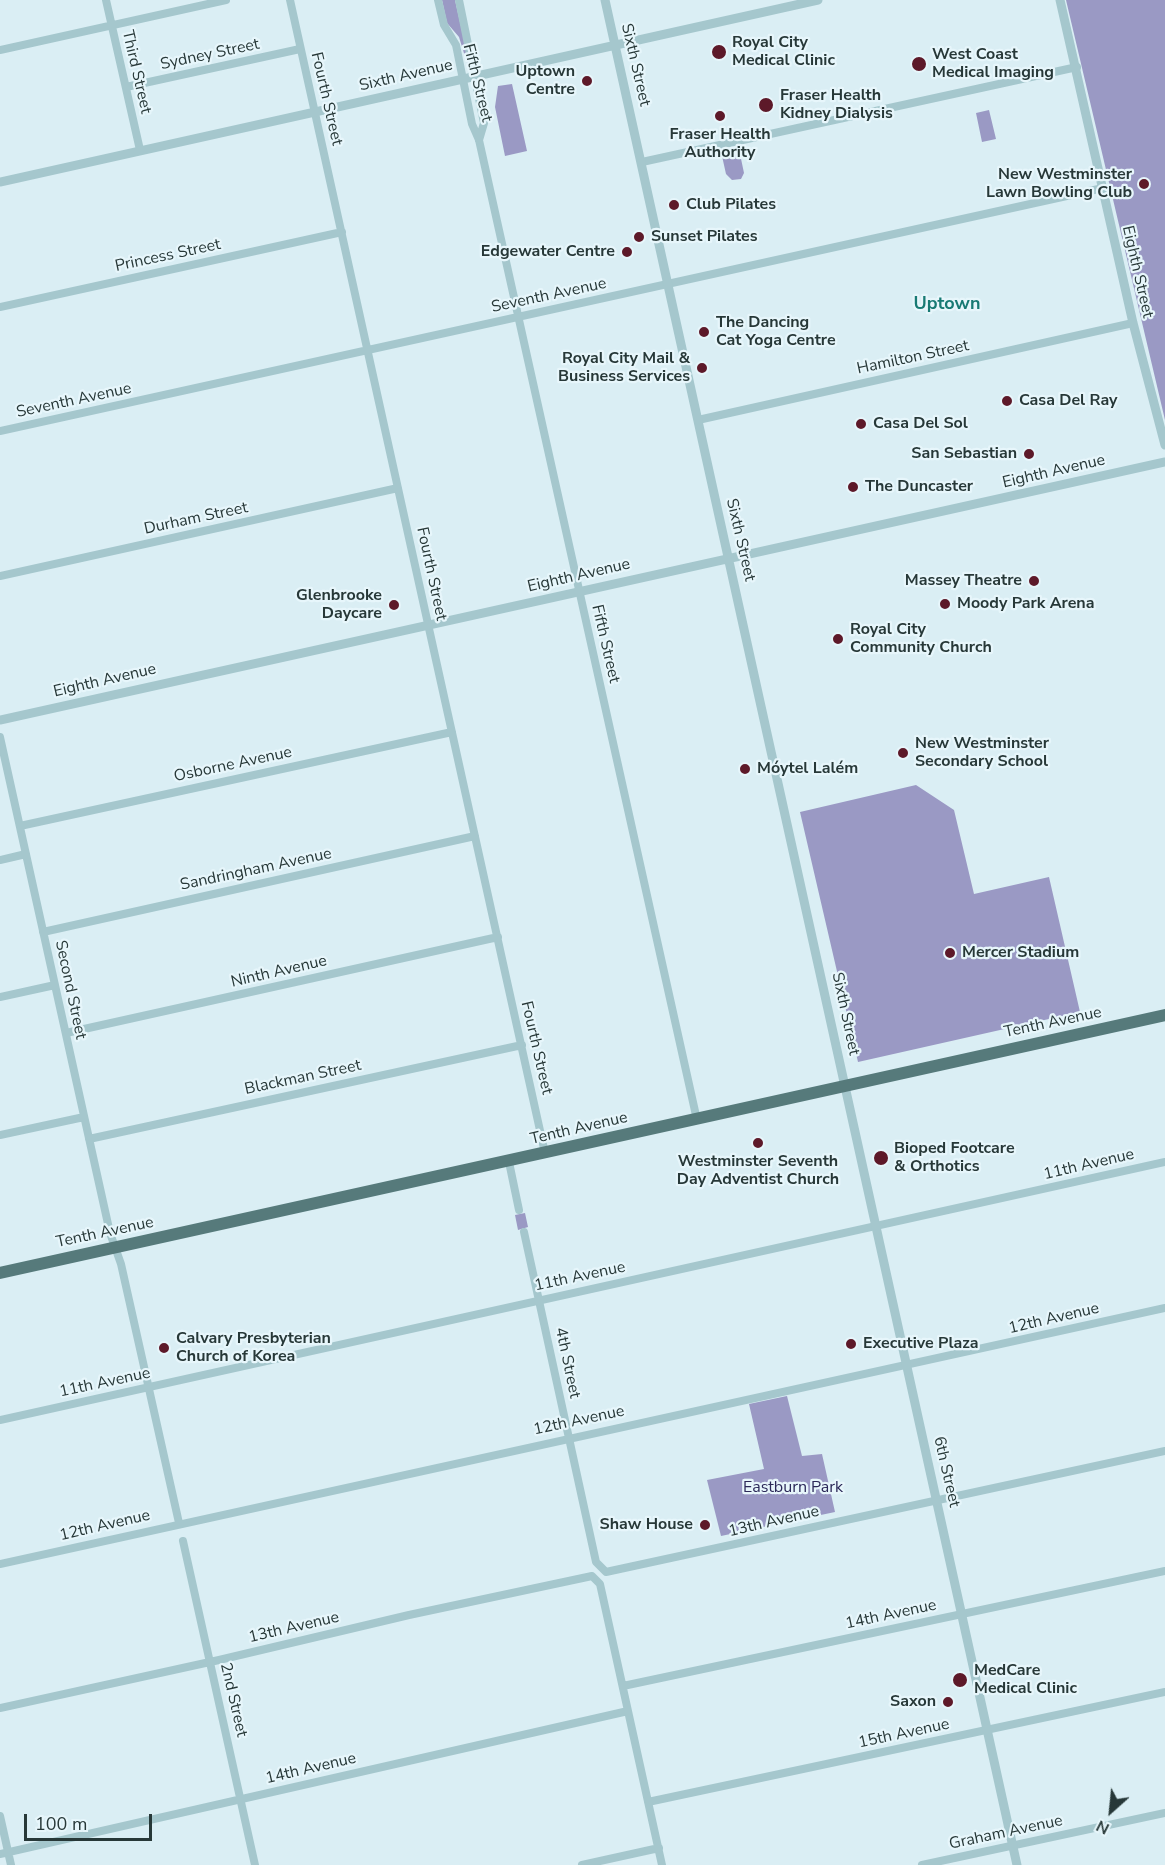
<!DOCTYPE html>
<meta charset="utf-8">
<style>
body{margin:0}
#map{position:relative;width:1165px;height:1865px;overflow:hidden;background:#daeef4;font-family:"Nunito Sans",sans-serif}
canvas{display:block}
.north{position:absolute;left:1081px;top:1781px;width:60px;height:60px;-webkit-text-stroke:4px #e7f6fb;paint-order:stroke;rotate:207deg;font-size:16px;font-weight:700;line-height:24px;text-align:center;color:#273838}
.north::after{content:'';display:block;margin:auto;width:21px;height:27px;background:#273838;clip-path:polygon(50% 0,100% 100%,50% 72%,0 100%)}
.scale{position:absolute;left:24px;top:1814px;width:128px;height:27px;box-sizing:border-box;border:3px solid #273838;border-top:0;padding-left:8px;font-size:18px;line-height:21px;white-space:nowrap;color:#273838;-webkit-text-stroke:4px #e7f6fb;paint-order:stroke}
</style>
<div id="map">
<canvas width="1165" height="1865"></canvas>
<div class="north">N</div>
<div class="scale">100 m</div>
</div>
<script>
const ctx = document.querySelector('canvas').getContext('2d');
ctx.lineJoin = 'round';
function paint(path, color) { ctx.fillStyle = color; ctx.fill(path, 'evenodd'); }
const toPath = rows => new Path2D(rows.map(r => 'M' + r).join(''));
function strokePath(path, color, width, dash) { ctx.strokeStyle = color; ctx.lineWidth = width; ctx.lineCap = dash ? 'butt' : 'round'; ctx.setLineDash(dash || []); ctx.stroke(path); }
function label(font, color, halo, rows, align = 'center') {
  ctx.font = font + ' "Nunito Sans",sans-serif'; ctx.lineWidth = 4.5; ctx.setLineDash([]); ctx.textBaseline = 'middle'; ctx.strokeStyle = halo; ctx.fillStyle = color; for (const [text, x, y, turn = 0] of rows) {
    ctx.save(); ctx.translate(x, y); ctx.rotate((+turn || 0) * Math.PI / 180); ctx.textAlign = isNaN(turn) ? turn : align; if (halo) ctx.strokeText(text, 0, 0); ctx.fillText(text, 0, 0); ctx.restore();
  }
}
paint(toPath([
 [442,0,455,0,469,62,467,63,459,37,447,23],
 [1066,0,1165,0,1165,420],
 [512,84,527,151,505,156,495,107,498,86],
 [989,110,996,139,982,142,976,113],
 [740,154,744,173,741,179,732,180,726,174,722,156],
 [916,785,954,810,974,894,1049,877,1080,1012,858,1062,800,812],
 [525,1213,528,1227,518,1230,515,1215],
 [787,1396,802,1456,822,1454,835,1512,721,1536,707,1480,764,1469,749,1404]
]), '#9a99c4');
strokePath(toPath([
 [106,0,140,150],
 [290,0,545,1153],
 [438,0,444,25,456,45,472,124,479,140,697,1120],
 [459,0,484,123,479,140],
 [0,50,226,0],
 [126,87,300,49],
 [642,162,1077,67],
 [0,307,342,232],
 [698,420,1133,323],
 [0,431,1103,188],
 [0,576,398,488],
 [0,737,110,1233,121,1264,179,1523],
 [20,826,452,732],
 [0,860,26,854],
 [43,932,475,836],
 [0,997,55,985],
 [66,1033,498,937],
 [0,1135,84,1117],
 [89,1139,522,1045],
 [509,1162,519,1210],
 [524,1232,596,1562,606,1572,1165,1451],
 [0,1420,1165,1162],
 [183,1541,255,1865],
 [0,1564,1165,1308],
 [623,1686,1165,1571],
 [0,1708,219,1660,409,1615,592,1576,600,1584,662,1865],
 [648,1802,1165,1692],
 [0,1816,11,1865],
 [0,1854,628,1711],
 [582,1865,659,1848],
 [922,1865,1165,1813]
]), '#a5c7cd', 8);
strokePath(toPath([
 [605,0,1017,1865],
 [1060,0,1133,323,1165,445],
 [0,182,818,0],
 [0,720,1165,462]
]), '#a5c7cd', 9);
strokePath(toPath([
 [0,1273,1165,1015]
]), '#567a7b', 12);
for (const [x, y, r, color] of [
 [719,52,8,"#5d1929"],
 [919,64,8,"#5d1929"],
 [587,81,6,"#5d1929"],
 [766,105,8,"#5d1929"],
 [720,116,6,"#5d1929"],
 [1144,184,6,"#5d1929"],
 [674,205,6,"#5d1929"],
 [639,237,6,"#5d1929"],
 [627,252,6,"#5d1929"],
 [704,332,6,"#5d1929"],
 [702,368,6,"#5d1929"],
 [1007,401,6,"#5d1929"],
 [861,424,6,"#5d1929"],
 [1029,454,6,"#5d1929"],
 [853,487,6,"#5d1929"],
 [1034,581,6,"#5d1929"],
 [945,604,6,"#5d1929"],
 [394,605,6,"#5d1929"],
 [838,639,6,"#5d1929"],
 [903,753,6,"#5d1929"],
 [745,769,6,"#5d1929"],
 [950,953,6,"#5d1929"],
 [758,1143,6,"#5d1929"],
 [881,1158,8,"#5d1929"],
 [851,1344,6,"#5d1929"],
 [164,1348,6,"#5d1929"],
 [705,1525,6,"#5d1929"],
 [960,1680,8,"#5d1929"],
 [948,1702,6,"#5d1929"]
]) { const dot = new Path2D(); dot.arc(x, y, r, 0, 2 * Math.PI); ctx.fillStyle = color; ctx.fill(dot); strokePath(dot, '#e7f6fb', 2); }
label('bold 16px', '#273838', '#e7f6fb', [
 ["Royal City",732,43],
 ["Medical Clinic",732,61],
 ["West Coast",932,55],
 ["Medical Imaging",932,73],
 ["Uptown",575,72,"right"],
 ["Centre",575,90,"right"],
 ["Fraser Health",780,96],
 ["Kidney Dialysis",780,114],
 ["Fraser Health",720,135,"center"],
 ["Authority",720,153,"center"],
 ["New Westminster",1132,175,"right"],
 ["Lawn Bowling Club",1132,193,"right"],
 ["Club Pilates",686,205],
 ["Sunset Pilates",651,237],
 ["Edgewater Centre",615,252,"right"],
 ["The Dancing",716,323],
 ["Cat Yoga Centre",716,341],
 ["Royal City Mail &",690,359,"right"],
 ["Business Services",690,377,"right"],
 ["Casa Del Ray",1019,401],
 ["Casa Del Sol",873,424],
 ["San Sebastian",1017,454,"right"],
 ["The Duncaster",865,487],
 ["Massey Theatre",1022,581,"right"],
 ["Glenbrooke",382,596,"right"],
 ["Daycare",382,614,"right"],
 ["Moody Park Arena",957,604],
 ["Royal City",850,630],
 ["Community Church",850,648],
 ["New Westminster",915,744],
 ["Secondary School",915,762],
 ["Móytel Lalém",757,769],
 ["Mercer Stadium",962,953],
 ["Bioped Footcare",894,1149],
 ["& Orthotics",894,1167],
 ["Westminster Seventh",758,1162,"center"],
 ["Day Adventist Church",758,1180,"center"],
 ["Calvary Presbyterian",176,1339],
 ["Church of Korea",176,1357],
 ["Executive Plaza",863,1344],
 ["Shaw House",693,1525,"right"],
 ["MedCare",974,1671],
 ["Medical Clinic",974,1689],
 ["Saxon",936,1702,"right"]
], 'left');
label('16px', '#273838', '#e7f6fb', [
 ["Sydney Street",210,55,-12],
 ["Sixth Street",635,65,77],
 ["Third Street",136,72,77],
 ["Sixth Avenue",406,76,-13],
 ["Fifth Street",477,83,76],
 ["Fourth Street",326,99,77],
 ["Princess Street",168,256,-12],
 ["Eighth Street",1137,272,77],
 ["Seventh Avenue",549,296,-12],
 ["Hamilton Street",913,358,-12],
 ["Seventh Avenue",74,401,-12],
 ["Eighth Avenue",1054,472,-13],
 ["Durham Street",196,519,-12],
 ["Sixth Street",740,540,77],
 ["Fourth Street",431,574,78],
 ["Eighth Avenue",579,576,-13],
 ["Fifth Street",605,644,77],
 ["Eighth Avenue",105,681,-13],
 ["Osborne Avenue",233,765,-12],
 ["Sandringham Avenue",256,870,-12],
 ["Ninth Avenue",279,972,-13],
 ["Second Street",70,990,78],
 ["Sixth Street",845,1014,78],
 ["Tenth Avenue",1053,1023,-12],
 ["Fourth Street",536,1048,77],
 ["Blackman Street",303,1078,-12],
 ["Tenth Avenue",579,1129,-13],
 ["11th Avenue",1089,1165,-13],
 ["Tenth Avenue",105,1233,-12],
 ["11th Avenue",580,1277,-12],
 ["12th Avenue",1054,1319,-13],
 ["4th Street",567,1363,78],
 ["11th Avenue",105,1383,-12],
 ["12th Avenue",579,1421,-12],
 ["6th Street",946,1472,77],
 ["13th Avenue",774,1522,-13],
 ["12th Avenue",105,1526,-13],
 ["14th Avenue",891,1615,-12],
 ["13th Avenue",294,1628,-13],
 ["2nd Street",233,1700,77],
 ["15th Avenue",904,1734,-12],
 ["14th Avenue",311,1769,-13],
 ["Graham Avenue",1006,1833,-12]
]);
label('16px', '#2b2858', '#e7f6fb', [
 ["Eastburn Park",793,1488]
]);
label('bold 18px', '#187a74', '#e7f6fb', [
 ["Uptown",947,305]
]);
</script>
